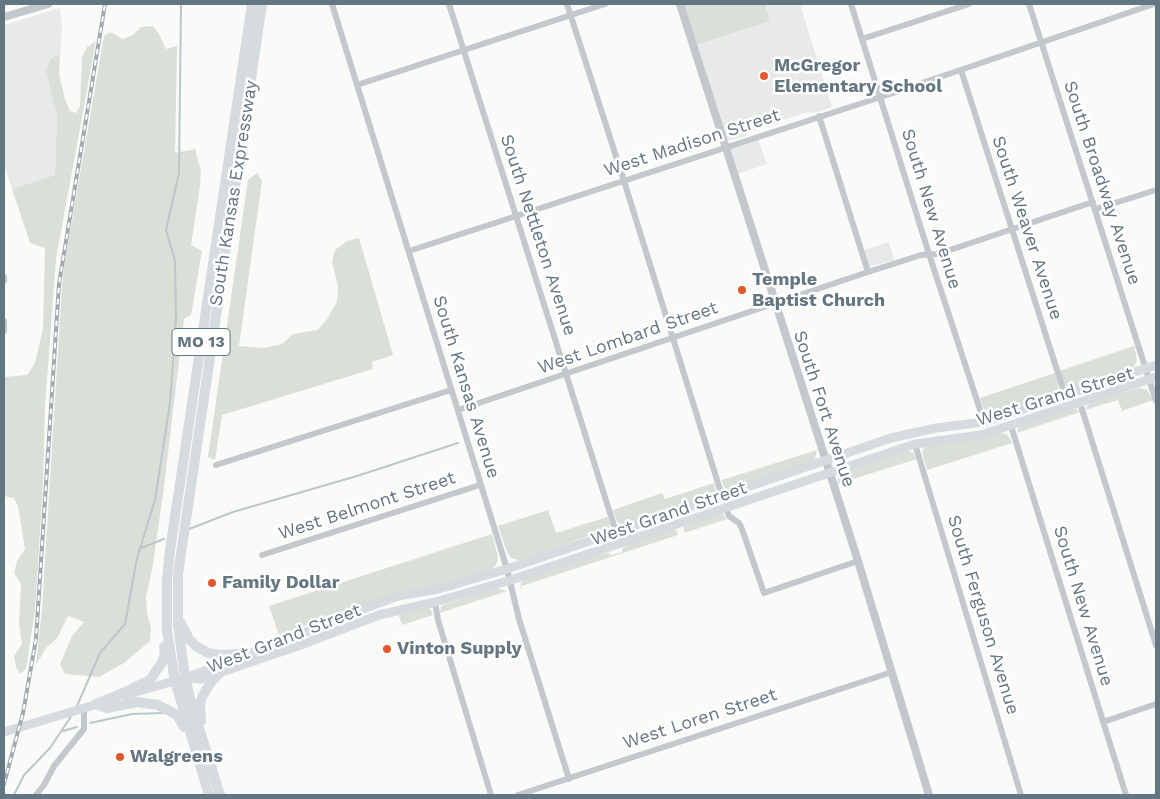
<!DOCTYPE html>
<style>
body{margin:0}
#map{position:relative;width:1160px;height:799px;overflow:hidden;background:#fafaf8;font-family:"Work Sans",sans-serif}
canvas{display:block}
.frame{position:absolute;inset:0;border:5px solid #657683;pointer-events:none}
</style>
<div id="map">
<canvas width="1160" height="799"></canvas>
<div class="frame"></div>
</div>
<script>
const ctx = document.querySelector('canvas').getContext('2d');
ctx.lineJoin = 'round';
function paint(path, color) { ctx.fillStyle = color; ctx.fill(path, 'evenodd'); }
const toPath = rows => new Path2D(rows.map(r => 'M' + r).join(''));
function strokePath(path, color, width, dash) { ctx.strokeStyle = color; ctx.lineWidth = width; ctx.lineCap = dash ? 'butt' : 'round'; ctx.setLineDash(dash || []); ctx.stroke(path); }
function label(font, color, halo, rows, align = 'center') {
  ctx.font = font + ' "Work Sans",sans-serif'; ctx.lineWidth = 5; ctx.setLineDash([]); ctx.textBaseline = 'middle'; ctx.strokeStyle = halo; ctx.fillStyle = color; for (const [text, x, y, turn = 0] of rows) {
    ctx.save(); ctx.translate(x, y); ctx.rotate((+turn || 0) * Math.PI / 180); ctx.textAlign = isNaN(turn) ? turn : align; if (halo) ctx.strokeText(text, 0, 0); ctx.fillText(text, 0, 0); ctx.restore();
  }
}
paint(toPath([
 [765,4,800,4,832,107,818,112,804,113,749,132,745,136,729,141,727,139,697,45,770,21],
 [60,8,62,30,60,54,51,58,54,100,57,116,55,175,12,189,4,164,4,25],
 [758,139,767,164,738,174,731,149],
 [889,242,894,260,869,267,863,250]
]), '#e8e9e9');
paint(toPath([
 [684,4,765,4,770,21,697,45],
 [153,26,159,34,166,49,177,46,175,153,195,149,201,171,200,186,191,245,202,251,191,315,184,319,163,495,152,570,146,597,147,613,151,628,150,641,124,663,99,677,65,674,60,664,72,636,84,622,68,616,57,638,46,648,36,665,42,609,62,286,65,261,104,36,110,32,123,39,133,35,141,27],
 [96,41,56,259,45,406,43,485,35,609,26,669,20,674,16,667,14,656,22,644,19,624,21,584,14,573,17,561,25,549,18,506,14,498,4,496,4,377,27,375,35,363,43,329,45,248,30,243,12,189,55,175,57,116,46,70,51,58,60,54,59,74,65,99,70,111,76,113,80,106,82,57,87,47],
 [257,173,262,181,239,346,264,348,282,344,293,334,318,330,328,318,337,301,338,286,332,262,335,250,347,241,359,238,393,355,372,362,373,369,222,415,215,460,208,457,248,180],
 [1134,346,1137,360,1134,367,1130,370,1071,389,1065,385,1059,371],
 [1055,373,1059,389,1056,395,990,416,985,413,980,398],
 [1139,388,1147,390,1153,400,1122,411,1118,400,1085,410,1087,406,1091,402],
 [1071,409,1076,409,1080,412,1017,433,1018,428,1021,426],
 [1001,433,1008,435,1012,443,927,470,922,452,925,446],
 [817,450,815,459,809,464,729,490,724,487,723,484,722,480],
 [907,450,913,453,917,459,837,484,839,476,844,472],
 [714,483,716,492,714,494,622,525,617,522,613,510,662,493,665,499],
 [548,510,556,533,607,517,610,523,609,528,523,560,518,560,511,558,507,552,498,526],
 [722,513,727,519,684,533,684,526],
 [673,529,677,531,678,535,522,586,520,590,521,583,525,579,592,556,609,553,611,555,622,552,622,549,630,543],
 [492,534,498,557,496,565,492,569,452,583,393,594,317,621,315,619,312,620,312,623,279,635,269,606],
 [497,588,507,591,440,613,441,606,443,605],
 [427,607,431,610,433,615,402,625,398,613]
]), '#dadfd7');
strokePath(toPath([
 [189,529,233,512,357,476,458,443],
 [141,548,164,539],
 [77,706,100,653,125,624,137,558,155,500,170,403,176,318,175,261,166,230,179,173,181,4],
 [90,723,132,714,164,713],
 [63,731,77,727],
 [14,795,24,775,50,748,72,715]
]), '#bbc7cb', 2);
strokePath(toPath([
 [332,4,507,569,519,619,569,779],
 [449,4,616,532],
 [567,4,624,181,722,496],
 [851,4,929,254,984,422],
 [1029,4,1156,401],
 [862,39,969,4],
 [961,70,1065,395],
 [357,85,605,4],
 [819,116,868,272],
 [1096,209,1156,190],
 [409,251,887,95,1154,4],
 [4,277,4,281],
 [4,321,4,331],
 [1080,403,1156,645],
 [458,410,868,272,921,255,938,254,1093,202],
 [1011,426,1126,795],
 [915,444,1021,795],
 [216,465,451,390],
 [726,508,729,516,739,523,742,529,764,593,858,561],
 [262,555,480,485],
 [435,602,438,620,491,795],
 [1103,722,1156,704],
 [36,795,44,785,54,766,84,729,84,708],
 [518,795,892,672]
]), '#c3c8cc', 6);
strokePath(toPath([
 [680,4,858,561,929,795],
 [4,17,48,4]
]), '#c3c8cc', 8);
strokePath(toPath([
 [188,678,201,679,301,645,379,615,435,602,511,580,915,444,981,435,1156,377],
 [125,695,185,678,269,648,331,621,398,596,439,589,507,569,891,438,936,428,984,422,1156,365],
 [4,732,101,703]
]), '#d6dbdf', 9);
strokePath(toPath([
 [181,623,189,639,196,646,208,653,220,655,254,653],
 [96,704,121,694,150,680,161,664,165,655,164,647],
 [96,704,107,708,137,702,158,705,177,715,184,727],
 [201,721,200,704,202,697,211,682,221,672],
 [209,795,175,681,167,631,167,580,170,550,252,4],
 [220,795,190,699,184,671,178,624,178,574,262,4]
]), '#d6dbdf', 10);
const rail = toPath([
 [4,784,23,713,36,639,59,284,105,4]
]);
strokePath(rail, '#a2aab0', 4);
strokePath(rail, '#fff', 2, [5.5]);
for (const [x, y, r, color] of [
 [764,76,5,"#e4572e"],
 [742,290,5,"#e4572e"],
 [212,583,5,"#e4572e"],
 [387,649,5,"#e4572e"],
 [120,757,5,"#e4572e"]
]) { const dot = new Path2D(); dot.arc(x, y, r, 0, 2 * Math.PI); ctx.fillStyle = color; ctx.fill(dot); strokePath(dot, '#fff', 2); }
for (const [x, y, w] of [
 [201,342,58]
]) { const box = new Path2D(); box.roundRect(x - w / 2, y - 13.5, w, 27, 4); ctx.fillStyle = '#fff'; ctx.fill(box); strokePath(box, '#657683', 1); }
label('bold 16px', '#657683', null, [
 ["MO 13",201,342]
]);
label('bold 18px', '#657683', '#fff', [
 ["McGregor",774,66],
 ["Elementary School",774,87],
 ["Temple",752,280],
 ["Baptist Church",752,301],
 ["Family Dollar",222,583],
 ["Vinton Supply",397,649],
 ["Walgreens",130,757]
], 'left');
label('18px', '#657683', '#fff', [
 ["West Madison Street",692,143,-18],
 ["South Broadway Avenue",1102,183,72],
 ["South Kansas Expressway",234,193,-81],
 ["South New Avenue",931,209,73],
 ["South Weaver Avenue",1027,228,72],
 ["South Nettleton Avenue",538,235,72],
 ["West Lombard Street",628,338,-19],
 ["South Kansas Avenue",466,387,73],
 ["West Grand Street",1055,397,-17],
 ["South Fort Avenue",824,409,72],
 ["West Belmont Street",367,506,-18],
 ["West Grand Street",669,514,-19],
 ["South New Avenue",1083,606,73],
 ["South Ferguson Avenue",983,615,73],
 ["West Grand Street",284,639,-21],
 ["West Loren Street",700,719,-18]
]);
</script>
